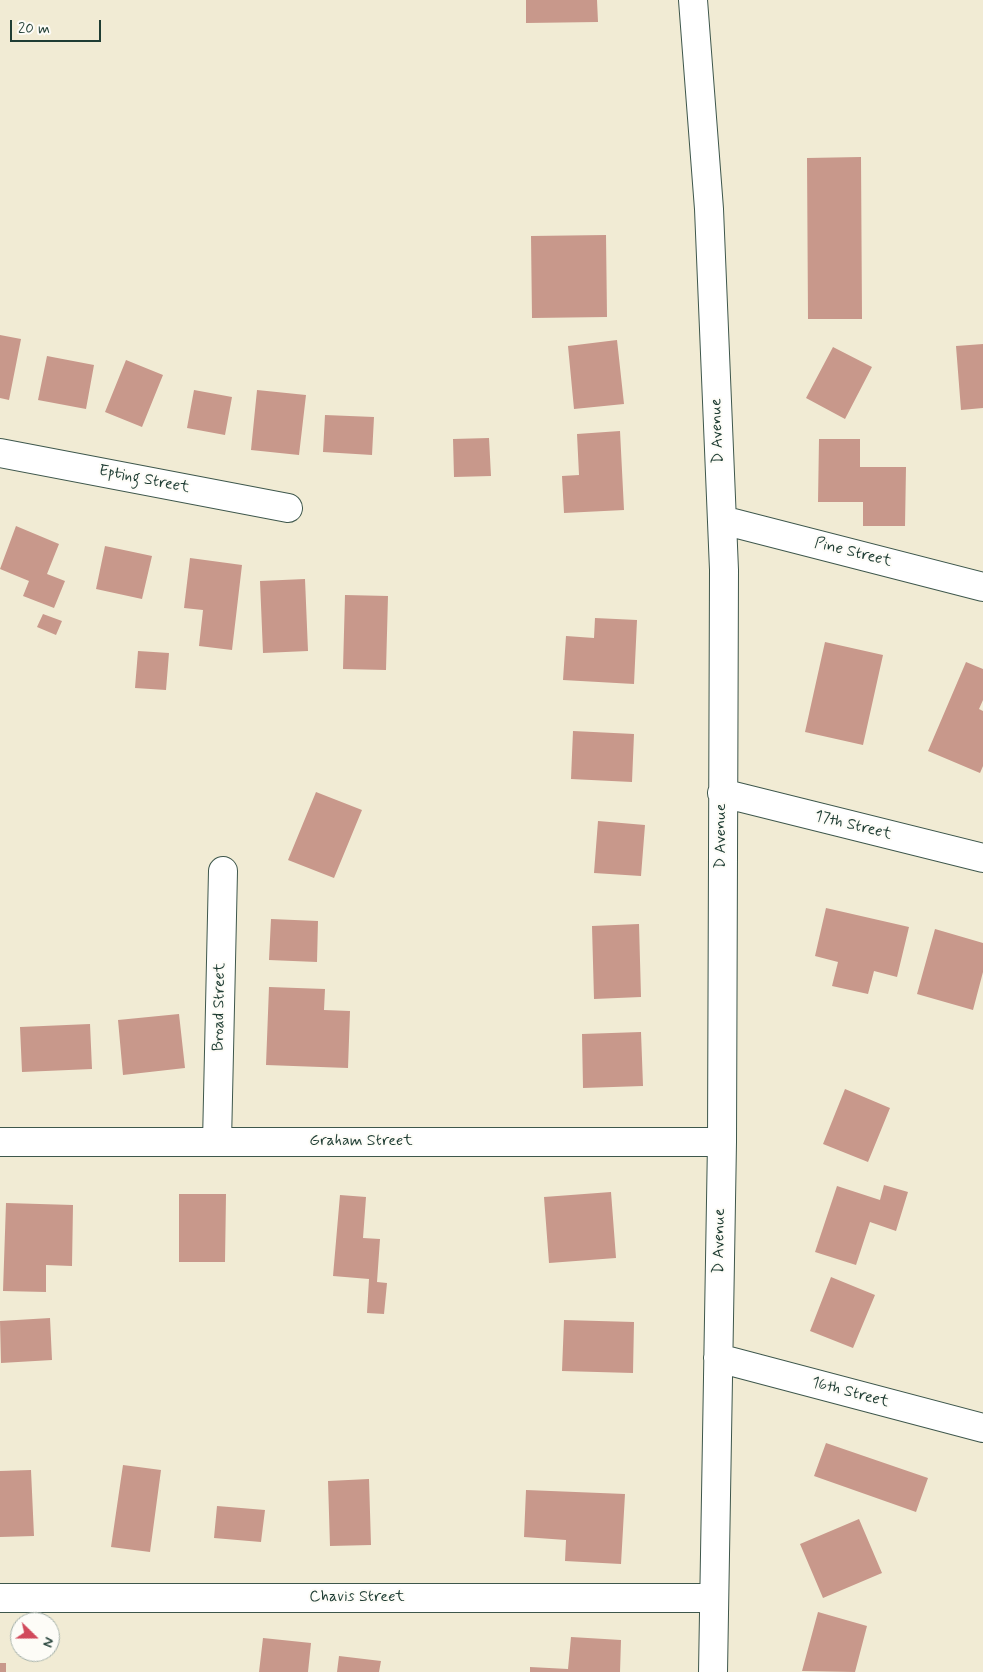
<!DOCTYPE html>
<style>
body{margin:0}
#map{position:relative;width:983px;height:1672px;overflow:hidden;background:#f1ebd4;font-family:Mynerve,sans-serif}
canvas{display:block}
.north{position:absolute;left:10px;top:1612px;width:50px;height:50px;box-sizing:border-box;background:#fdfcf7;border:1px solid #a4b0a9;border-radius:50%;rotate:112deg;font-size:14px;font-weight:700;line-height:20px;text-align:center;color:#1f3d34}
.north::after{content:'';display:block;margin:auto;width:18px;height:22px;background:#d1495b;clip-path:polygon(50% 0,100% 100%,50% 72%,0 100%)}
.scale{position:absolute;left:10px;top:20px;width:91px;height:22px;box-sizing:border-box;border:2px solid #1f3d34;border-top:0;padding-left:6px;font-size:15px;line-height:18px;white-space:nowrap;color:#1f3d34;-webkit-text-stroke:4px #fdfcf7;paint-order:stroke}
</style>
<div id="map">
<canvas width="983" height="1672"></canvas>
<div class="north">N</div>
<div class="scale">20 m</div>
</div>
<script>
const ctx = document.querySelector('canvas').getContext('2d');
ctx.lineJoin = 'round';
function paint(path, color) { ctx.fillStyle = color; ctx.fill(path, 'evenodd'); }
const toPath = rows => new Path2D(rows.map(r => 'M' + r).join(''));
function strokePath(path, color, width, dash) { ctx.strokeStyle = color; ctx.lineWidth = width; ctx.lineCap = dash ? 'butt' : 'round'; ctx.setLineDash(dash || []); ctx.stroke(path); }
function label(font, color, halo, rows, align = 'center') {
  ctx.font = font + ' Mynerve,sans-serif'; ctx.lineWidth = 4; ctx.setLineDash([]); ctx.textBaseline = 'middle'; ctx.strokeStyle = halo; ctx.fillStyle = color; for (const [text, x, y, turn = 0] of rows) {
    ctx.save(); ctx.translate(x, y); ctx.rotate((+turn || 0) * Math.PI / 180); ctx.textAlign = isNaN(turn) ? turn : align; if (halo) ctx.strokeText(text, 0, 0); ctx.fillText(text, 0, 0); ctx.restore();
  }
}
paint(toPath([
 [526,0,597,0,598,22,526,23],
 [861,157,862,319,808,319,807,158],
 [606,235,607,317,532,318,531,236],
 [0,335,21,339,9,400,0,398],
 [617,340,624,404,574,409,568,346],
 [983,344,983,408,961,410,956,346],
 [833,347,872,367,845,419,806,398],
 [47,356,94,365,86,409,38,400],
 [126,360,163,375,142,427,105,412],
 [194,390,232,397,225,435,187,428],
 [257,390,306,395,299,455,251,450],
 [325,415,374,417,372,455,323,452],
 [620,431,624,510,564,513,562,476,579,475,577,434],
 [489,438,491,476,454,477,453,439],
 [819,439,860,439,860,467,906,467,905,526,863,526,863,502,818,502],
 [16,526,59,544,47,574,65,581,54,608,23,596,29,581,0,569],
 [105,546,152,556,142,599,96,589],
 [190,558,242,565,232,650,199,646,203,610,184,608],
 [305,579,308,651,263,653,260,581],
 [345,595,388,596,386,670,343,669],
 [43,614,62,621,56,635,37,627],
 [595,618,637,620,634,684,563,680,566,636,594,638],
 [825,642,883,655,863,745,805,732],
 [138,651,169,653,166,690,135,688],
 [966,662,983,669,983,700,979,709,983,711,983,766,980,773,928,751],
 [573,731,634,734,632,782,571,779],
 [316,792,362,810,334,878,288,860],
 [598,821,645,825,641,876,594,873],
 [826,908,909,927,897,977,874,971,868,994,832,986,838,962,815,956],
 [271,919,318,921,317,962,269,960],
 [639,924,641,997,594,999,592,926],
 [935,929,983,943,983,972,973,1010,917,994],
 [269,987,325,989,324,1010,350,1011,348,1068,266,1065],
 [179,1014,185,1068,123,1075,118,1020],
 [90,1024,92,1069,22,1072,20,1027],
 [641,1032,643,1086,583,1088,582,1034],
 [845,1089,890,1108,868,1162,823,1144],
 [884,1185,908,1192,896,1231,870,1222,856,1265,815,1252,837,1186,880,1200],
 [611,1192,616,1258,549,1263,544,1197],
 [179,1194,226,1194,225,1262,179,1262],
 [340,1195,366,1197,363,1238,380,1239,377,1282,387,1283,384,1314,367,1313,369,1279,333,1276],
 [6,1203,73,1205,72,1266,46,1265,46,1292,3,1291],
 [831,1277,875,1295,853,1348,810,1331],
 [50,1318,52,1360,1,1363,0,1321],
 [564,1320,634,1322,633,1373,562,1371],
 [826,1443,928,1478,916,1512,814,1476],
 [123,1465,161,1470,150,1552,111,1547],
 [31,1470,34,1536,0,1537,0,1471],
 [369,1479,371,1545,330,1546,328,1481],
 [526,1490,625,1494,621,1564,565,1561,566,1540,524,1537],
 [217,1506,265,1510,261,1542,214,1538],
 [859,1519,882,1573,823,1598,800,1544],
 [818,1612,867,1626,855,1672,802,1671],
 [571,1637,621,1640,620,1672,530,1672,530,1667,568,1669],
 [263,1638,311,1643,308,1672,259,1672],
 [339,1656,381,1661,379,1672,337,1672],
 [0,1663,6,1663,6,1672,0,1672]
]), '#c8988b');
const minor = toPath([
 [693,0,709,209,724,570,722,1142,713,1672],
 [0,453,288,508],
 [722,520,983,587],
 [722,793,983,858],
 [0,1142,722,1142],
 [217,1142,223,871],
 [718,1358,983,1428],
 [0,1598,714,1598]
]);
strokePath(minor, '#3e574c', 30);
strokePath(minor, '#fff', 28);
label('16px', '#1f3d34', '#fdfcf7', [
 ["D Avenue",718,431,-92],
 ["Epting Street",144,480,11],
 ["Pine Street",853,553,14],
 ["17th Street",853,826,14],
 ["D Avenue",722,836,-90],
 ["Broad Street",220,1007,-89],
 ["Graham Street",361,1142],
 ["D Avenue",720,1241,-89],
 ["16th Street",850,1393,15],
 ["Chavis Street",357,1598]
]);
</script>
